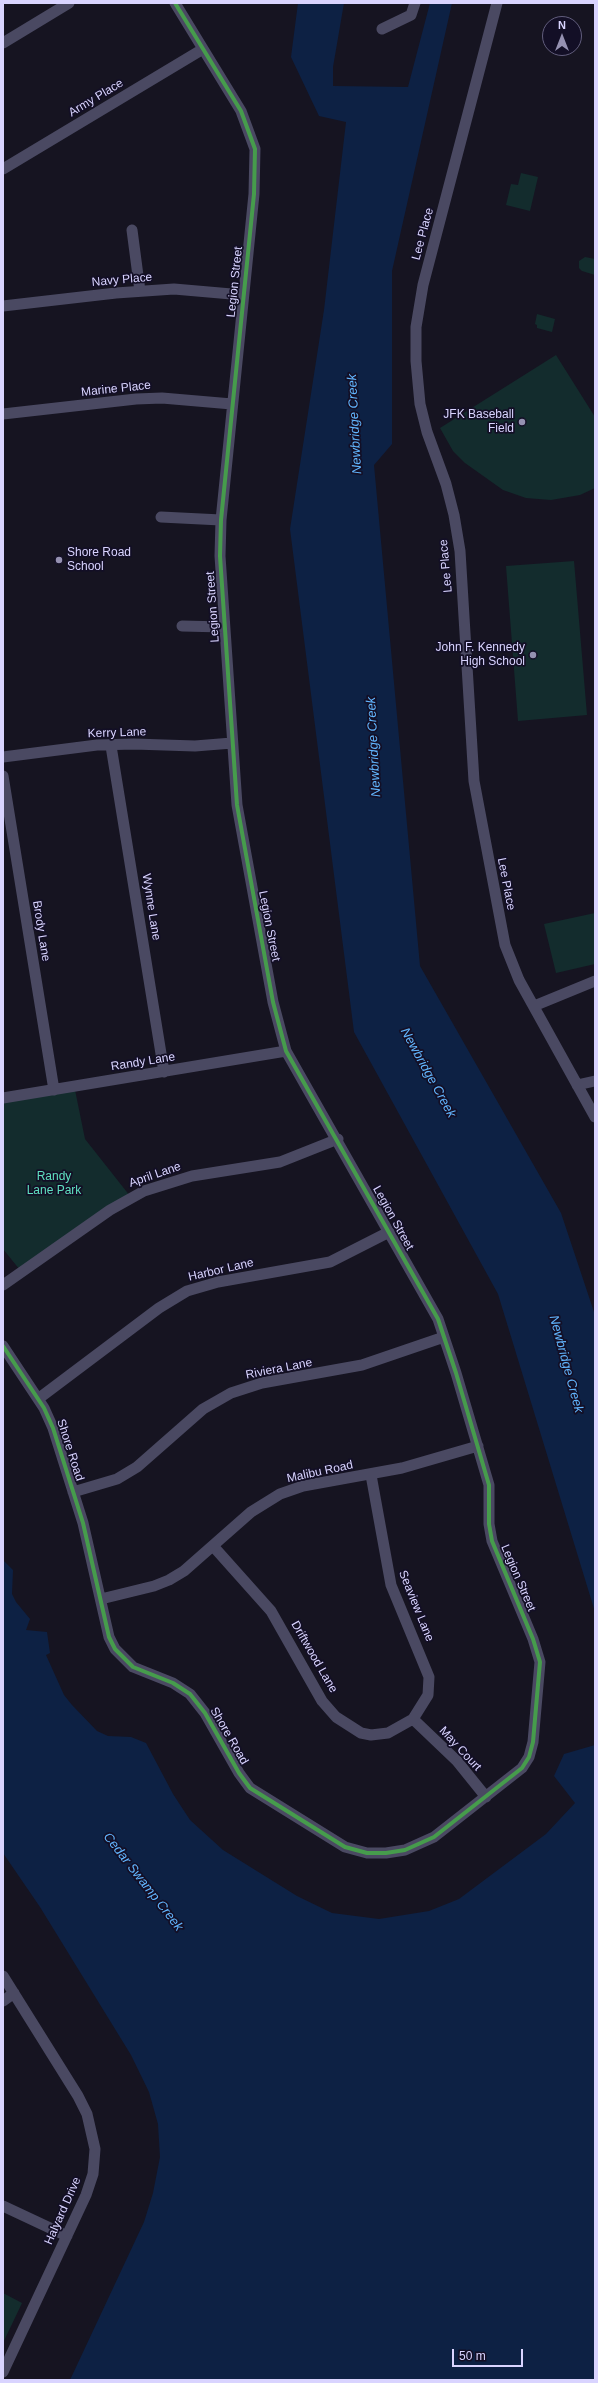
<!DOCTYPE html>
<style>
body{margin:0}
#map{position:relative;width:598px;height:2383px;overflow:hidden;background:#161421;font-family:Helvetica,sans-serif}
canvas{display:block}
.frame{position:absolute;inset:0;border:4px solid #d9d4ff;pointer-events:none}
.north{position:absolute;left:542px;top:16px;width:40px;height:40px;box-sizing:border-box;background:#130f26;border:1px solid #625e7d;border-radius:50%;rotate:0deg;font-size:11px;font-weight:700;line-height:16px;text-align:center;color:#d9d4ff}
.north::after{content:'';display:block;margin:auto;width:14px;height:18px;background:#9591b1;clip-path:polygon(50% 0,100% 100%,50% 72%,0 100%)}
.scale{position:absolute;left:452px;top:2349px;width:71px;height:18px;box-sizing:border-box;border:2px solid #d9d4ff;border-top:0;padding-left:5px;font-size:12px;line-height:14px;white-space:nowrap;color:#d9d4ff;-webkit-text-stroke:3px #130f26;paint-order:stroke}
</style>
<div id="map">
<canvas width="598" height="2383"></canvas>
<div class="frame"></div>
<div class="north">N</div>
<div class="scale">50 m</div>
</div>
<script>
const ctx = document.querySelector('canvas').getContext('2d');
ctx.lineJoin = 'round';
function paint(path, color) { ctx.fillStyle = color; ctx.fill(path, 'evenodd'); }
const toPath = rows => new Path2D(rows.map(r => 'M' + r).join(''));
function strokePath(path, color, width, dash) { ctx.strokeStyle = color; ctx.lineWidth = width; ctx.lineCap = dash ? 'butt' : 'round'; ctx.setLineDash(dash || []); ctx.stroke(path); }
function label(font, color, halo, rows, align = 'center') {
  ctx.font = font + ' Helvetica,sans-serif'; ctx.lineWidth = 3.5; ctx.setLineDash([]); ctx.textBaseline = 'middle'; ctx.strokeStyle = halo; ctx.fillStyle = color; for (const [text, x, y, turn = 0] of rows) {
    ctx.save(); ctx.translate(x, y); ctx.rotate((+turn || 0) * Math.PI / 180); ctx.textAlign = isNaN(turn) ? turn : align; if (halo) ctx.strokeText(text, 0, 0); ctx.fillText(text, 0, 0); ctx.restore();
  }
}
paint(toPath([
 [521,173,538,177,530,211,506,205,511,184,518,185],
 [585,257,595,259,595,275,582,271,579,268,579,261],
 [537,314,555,319,552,332,537,328,537,325,535,324],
 [556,355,595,417,595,488,580,495,551,500,526,498,503,490,465,463,453,451,440,428],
 [574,561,587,715,518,721,506,566],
 [595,913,595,964,556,973,544,924],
 [75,1090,85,1139,130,1196,20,1270,3,1249,3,1101],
 [3,2293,22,2303,3,2343]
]), '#132c2d');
paint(toPath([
 [298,3,344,3,333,67,333,86,408,87,430,3,452,3,392,271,392,444,374,465,420,966,561,1213,595,1315,595,1612,498,1294,354,1032,290,529,324,310,346,122,319,116,291,57],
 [3,1560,13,1570,12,1594,16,1602,30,1619,26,1630,47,1632,50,1653,46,1655,64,1695,72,1705,97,1731,108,1736,131,1737,146,1743,173,1794,190,1820,223,1850,297,1896,332,1913,379,1919,429,1911,459,1899,546,1834,575,1803,554,1776,564,1754,595,1745,595,2380,70,2380,144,2222,153,2193,160,2157,158,2124,149,2092,131,2055,40,1907,3,1853]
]), '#0d2144');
strokePath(toPath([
 [497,3,423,285,416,327,416,361,420,404,427,432,446,484,454,515,460,551,474,781,505,945,519,980,595,1117],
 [382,29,411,15,415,3],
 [3,43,69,3],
 [3,169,203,49],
 [132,230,140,291],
 [3,306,116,293,174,289,243,295],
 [3,414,136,399,162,398,232,404],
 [161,517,221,520],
 [182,626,224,627],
 [111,746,164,1072],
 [3,757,97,745,134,744,195,746,232,743],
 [3,776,54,1090],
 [534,1006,595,981],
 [577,1085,595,1081],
 [3,1098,286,1051],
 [3,1285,110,1210,144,1191,192,1176,280,1162,338,1139],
 [3,1346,44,1408,53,1428,83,1523,109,1637,115,1649,133,1667,173,1683,190,1694,205,1713,239,1773,250,1788,345,1847,367,1853,386,1853,405,1850,434,1837,522,1768,529,1757,533,1742,540,1662,533,1639,492,1541,489,1524,489,1485,456,1373,438,1319,286,1051,273,1002,237,805,220,556,221,520,254,194,255,149,241,111,175,3],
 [38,1399,159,1308,187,1291,218,1282,330,1262,389,1232],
 [73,1492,117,1479,137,1467,203,1409,231,1393,262,1383,362,1365,444,1337],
 [213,1546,271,1611,322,1701,336,1717,361,1733,371,1735,388,1733,413,1719,428,1695,429,1677,391,1585,371,1475],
 [101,1599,154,1586,169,1580,184,1571,251,1512,280,1494,303,1486,402,1468,478,1446],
 [413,1719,457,1761,486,1797],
 [3,1976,78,2096,87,2114,95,2149,93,2174,86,2195,3,2372],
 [3,2001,14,1993],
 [3,2206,67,2236]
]), '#4a4962', 11);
strokePath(toPath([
 [3,1346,44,1408,53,1428,83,1523,109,1637,115,1649,133,1667,173,1683,190,1694,205,1713,239,1773,250,1788,345,1847,367,1853,386,1853,405,1850,434,1837,522,1768,529,1757,533,1742,540,1662,533,1639,492,1541,489,1524,489,1485,456,1373,438,1319,286,1051,273,1002,237,805,220,556,221,520,254,194,255,149,241,111,175,3]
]), '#469c4c', 4);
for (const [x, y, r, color] of [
 [522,422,4,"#9591b1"],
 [59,560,4,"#9591b1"],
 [533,655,4,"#9591b1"]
]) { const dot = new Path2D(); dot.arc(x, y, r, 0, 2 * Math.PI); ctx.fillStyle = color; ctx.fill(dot); strokePath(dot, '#130f26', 1.5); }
label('12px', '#d9d4ff', '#130f26', [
 ["Army Place",96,98,-31],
 ["Lee Place",423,234,-75],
 ["Navy Place",122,280,-5],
 ["Legion Street",235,282,-84],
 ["Marine Place",116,389,-6],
 ["Lee Place",446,566,-95],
 ["Legion Street",213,607,-94],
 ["Kerry Lane",117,733,-2],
 ["Lee Place",506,884,79],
 ["Wynne Lane",151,907,81],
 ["Legion Street",269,926,79],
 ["Brody Lane",41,931,81],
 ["Randy Lane",143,1062,-9],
 ["April Lane",155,1175,-19],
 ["Legion Street",393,1218,61],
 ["Harbor Lane",221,1270,-13],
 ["Riviera Lane",279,1369,-11],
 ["Shore Road",70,1450,72],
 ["Malibu Road",320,1472,-12],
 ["Legion Street",518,1578,67],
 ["Seaview Lane",416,1606,68],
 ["Driftwood Lane",314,1657,60],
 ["Shore Road",229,1736,60],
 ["May Court",460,1749,47],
 ["Halyard Drive",63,2211,-66]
]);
label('12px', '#d9d4ff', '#130f26', [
 ["JFK Baseball",514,415],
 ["Field",514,429],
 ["Shore Road",67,553,"left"],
 ["School",67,567,"left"],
 ["John F. Kennedy",525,648],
 ["High School",525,662]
], 'right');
label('12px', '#5fe0c0', '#130f26', [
 ["Randy",54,1177],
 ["Lane Park",54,1191]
]);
label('italic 13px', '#62b6ff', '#130f26', [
 ["Newbridge Creek",355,424,-93],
 ["Newbridge Creek",374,747,-93],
 ["Newbridge Creek",428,1073,61],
 ["Newbridge Creek",566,1364,75],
 ["Cedar Swamp Creek",143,1882,52]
]);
</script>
